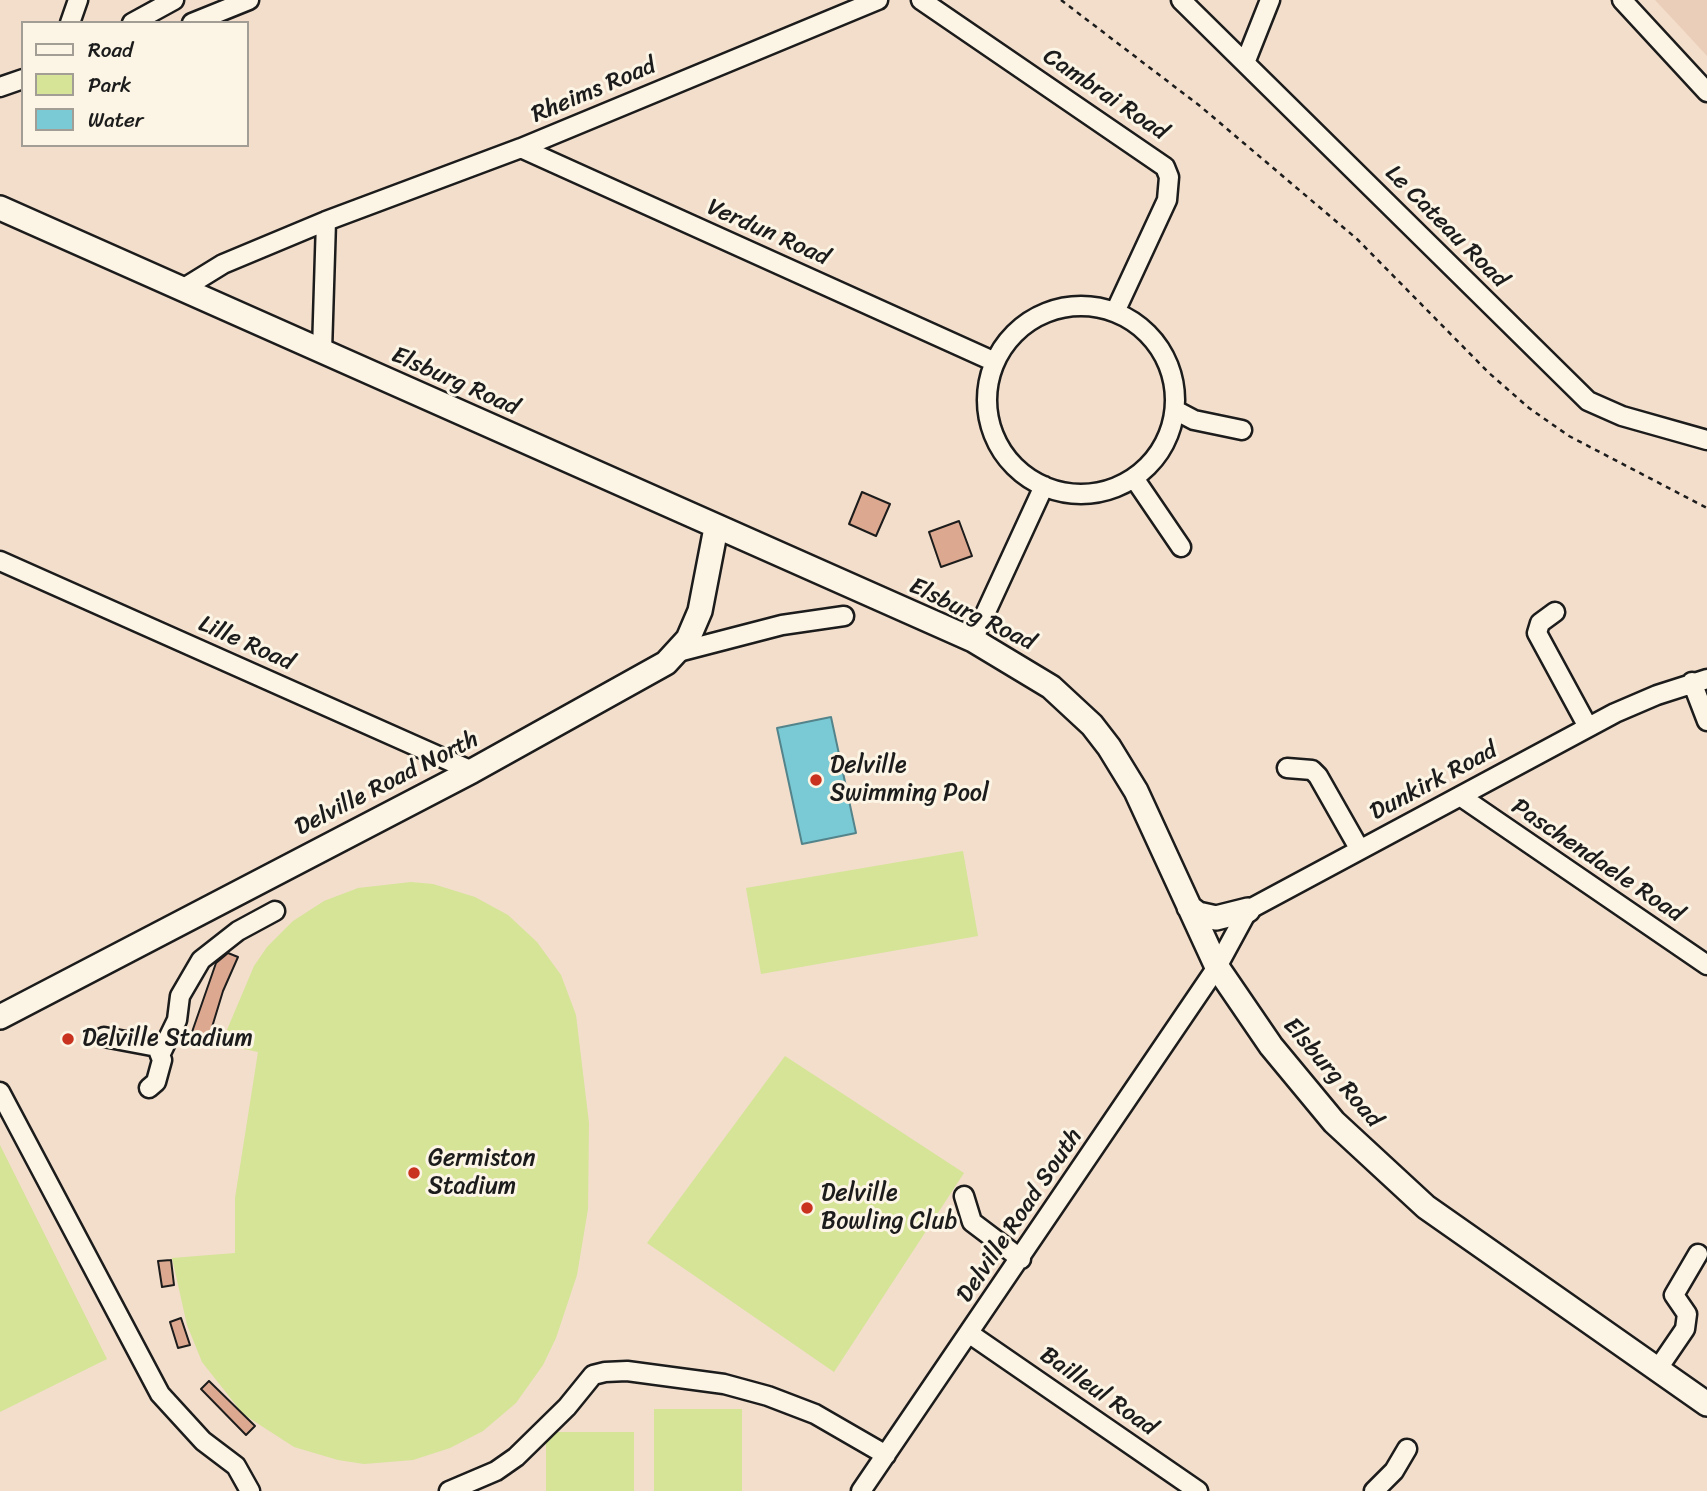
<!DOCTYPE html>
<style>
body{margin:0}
#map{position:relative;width:1707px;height:1491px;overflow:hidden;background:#f2decb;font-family:Sriracha,sans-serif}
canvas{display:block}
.legend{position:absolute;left:21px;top:21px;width:228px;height:126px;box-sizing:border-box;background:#fcf5e5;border:2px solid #a29e95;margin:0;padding:9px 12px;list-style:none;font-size:21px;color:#1c1c1c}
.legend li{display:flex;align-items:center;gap:14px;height:35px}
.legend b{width:35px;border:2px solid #a29e95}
</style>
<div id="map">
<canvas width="1707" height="1491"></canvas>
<ul class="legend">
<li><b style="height:9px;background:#fcf5e5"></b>Road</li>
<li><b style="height:19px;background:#d5e497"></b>Park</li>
<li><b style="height:19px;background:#7acad5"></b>Water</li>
</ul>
</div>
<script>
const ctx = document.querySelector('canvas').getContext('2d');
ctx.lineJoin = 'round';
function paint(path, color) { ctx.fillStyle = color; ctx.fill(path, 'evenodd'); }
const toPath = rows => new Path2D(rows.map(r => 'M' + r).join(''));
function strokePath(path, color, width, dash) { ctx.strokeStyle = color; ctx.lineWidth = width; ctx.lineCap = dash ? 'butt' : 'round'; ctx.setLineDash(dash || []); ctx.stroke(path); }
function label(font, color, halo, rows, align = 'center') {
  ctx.font = font + ' Sriracha,sans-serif'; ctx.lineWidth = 6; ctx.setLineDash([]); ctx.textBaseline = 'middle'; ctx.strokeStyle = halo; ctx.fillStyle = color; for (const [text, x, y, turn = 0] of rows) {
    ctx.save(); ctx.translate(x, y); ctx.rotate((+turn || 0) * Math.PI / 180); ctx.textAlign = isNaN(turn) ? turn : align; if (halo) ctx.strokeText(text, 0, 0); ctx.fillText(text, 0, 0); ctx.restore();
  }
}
paint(toPath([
 [1655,0,1707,0,1707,56,1684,31]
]), '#ebceb9');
paint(toPath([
 [963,851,978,936,761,974,746,888],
 [411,882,433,884,475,897,508,915,537,942,561,975,576,1015,589,1123,588,1209,577,1275,556,1338,543,1365,516,1403,483,1431,450,1448,413,1460,364,1464,338,1460,294,1447,243,1414,202,1362,187,1325,172,1258,235,1253,235,1198,258,1052,221,1044,254,966,267,947,293,921,324,901,358,888],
 [785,1056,964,1173,834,1372,647,1243],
 [0,1145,107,1359,0,1412],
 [654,1409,742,1409,742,1491,654,1491],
 [546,1432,634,1432,634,1491,546,1491]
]), '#d5e497');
const water = toPath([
 [831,717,856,833,802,844,777,728,831,717]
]);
paint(water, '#7acad5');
strokePath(water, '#54848b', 2);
const building = toPath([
 [862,492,890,504,876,536,849,524,862,492],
 [959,521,972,556,941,567,929,532,959,521],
 [228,953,238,957,223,991,209,1037,192,1032,216,963,228,953],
 [171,1260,174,1285,162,1287,158,1261,171,1260],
 [181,1318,190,1345,178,1348,170,1322,181,1318],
 [209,1381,255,1426,246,1435,201,1389,209,1381]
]);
paint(building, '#dca88f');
strokePath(building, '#1c1c1c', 2);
const minor = toPath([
 [921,0,1165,167,1169,177,1167,200,1115,312],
 [1181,0,1588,401,1622,416,1707,440],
 [1622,0,1707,92],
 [70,23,78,0],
 [132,23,174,0],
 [192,23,249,0],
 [1245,63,1270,0],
 [0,87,23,79],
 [521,148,995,362],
 [184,288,223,264,326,221,521,148,878,0],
 '987 400a94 94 0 1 1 188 0a94 94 0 1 1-188 0Z',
 [322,351,326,221],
 [1175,410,1194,420,1242,430],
 [1134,478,1181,547],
 [0,561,472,771],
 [1555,612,1540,623,1537,633,1588,727],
 [973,640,1044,486],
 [678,652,782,625,844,616],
 [1692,682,1707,721],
 [1287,768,1312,770,1318,776,1360,850],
 [1460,796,1707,965],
 [104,1037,157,1047,162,1060,156,1082,149,1088],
 [161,1053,177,1020,180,996,201,960,238,931,275,911],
 [0,1092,160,1394,203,1441,236,1466,250,1491],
 [964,1196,972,1222,1021,1259],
 [970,1334,1198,1491],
 [1657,1370,1685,1329,1687,1314,1674,1295,1698,1254],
 [449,1491,496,1471,516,1457,567,1407,593,1375,605,1372,627,1371,724,1384,768,1396,815,1414,886,1455],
 [861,1491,1217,967,1248,910,1615,713,1657,695,1707,679],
 [1374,1491,1394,1471,1407,1449]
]);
const major = toPath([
 [0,208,973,640,1051,687,1092,725,1109,747,1136,791,1217,967,1271,1046,1334,1122,1426,1207,1707,1404],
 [1189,907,1198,914,1216,918,1248,910],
 [0,1017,472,771,666,663,688,639,700,611,716,528]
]);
strokePath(minor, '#1c1c1c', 23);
strokePath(major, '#1c1c1c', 28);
strokePath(toPath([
 [1061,0,1200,106,1357,239,1489,373,1529,408,1569,436,1707,508]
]), '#1c1c1c', 2.5, [5, 5]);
strokePath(minor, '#fcf5e5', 18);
strokePath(major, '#fcf5e5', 23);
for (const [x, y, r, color] of [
 [816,780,7,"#c8321e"],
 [68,1039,7,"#c8321e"],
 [414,1173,7,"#c8321e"],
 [807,1208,7,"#c8321e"]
]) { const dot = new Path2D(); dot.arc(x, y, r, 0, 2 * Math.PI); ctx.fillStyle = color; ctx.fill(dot); strokePath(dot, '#fcf5e5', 2.5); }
label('24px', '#1c1c1c', '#fcf5e5', [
 ["Rheims Road",594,91,-23],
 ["Cambrai Road",1105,95,34],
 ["Le Cateau Road",1446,227,45],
 ["Verdun Road",768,233,24],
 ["Elsburg Road",455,382,24],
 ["Elsburg Road",972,615,26],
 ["Lille Road",246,644,24],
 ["Dunkirk Road",1434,782,-28],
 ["Delville Road North",387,784,-27],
 ["Paschendaele Road",1597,861,34],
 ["Elsburg Road",1332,1073,49],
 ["Delville Road South",1020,1216,-56],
 ["Bailleul Road",1098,1392,35]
]);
label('24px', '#1c1c1c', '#fcf5e5', [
 ["Delville",830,766],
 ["Swimming Pool",830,794],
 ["Delville Stadium",82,1039],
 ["Germiston",428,1159],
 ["Stadium",428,1187],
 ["Delville",821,1194],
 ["Bowling Club",821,1222]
], 'left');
</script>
